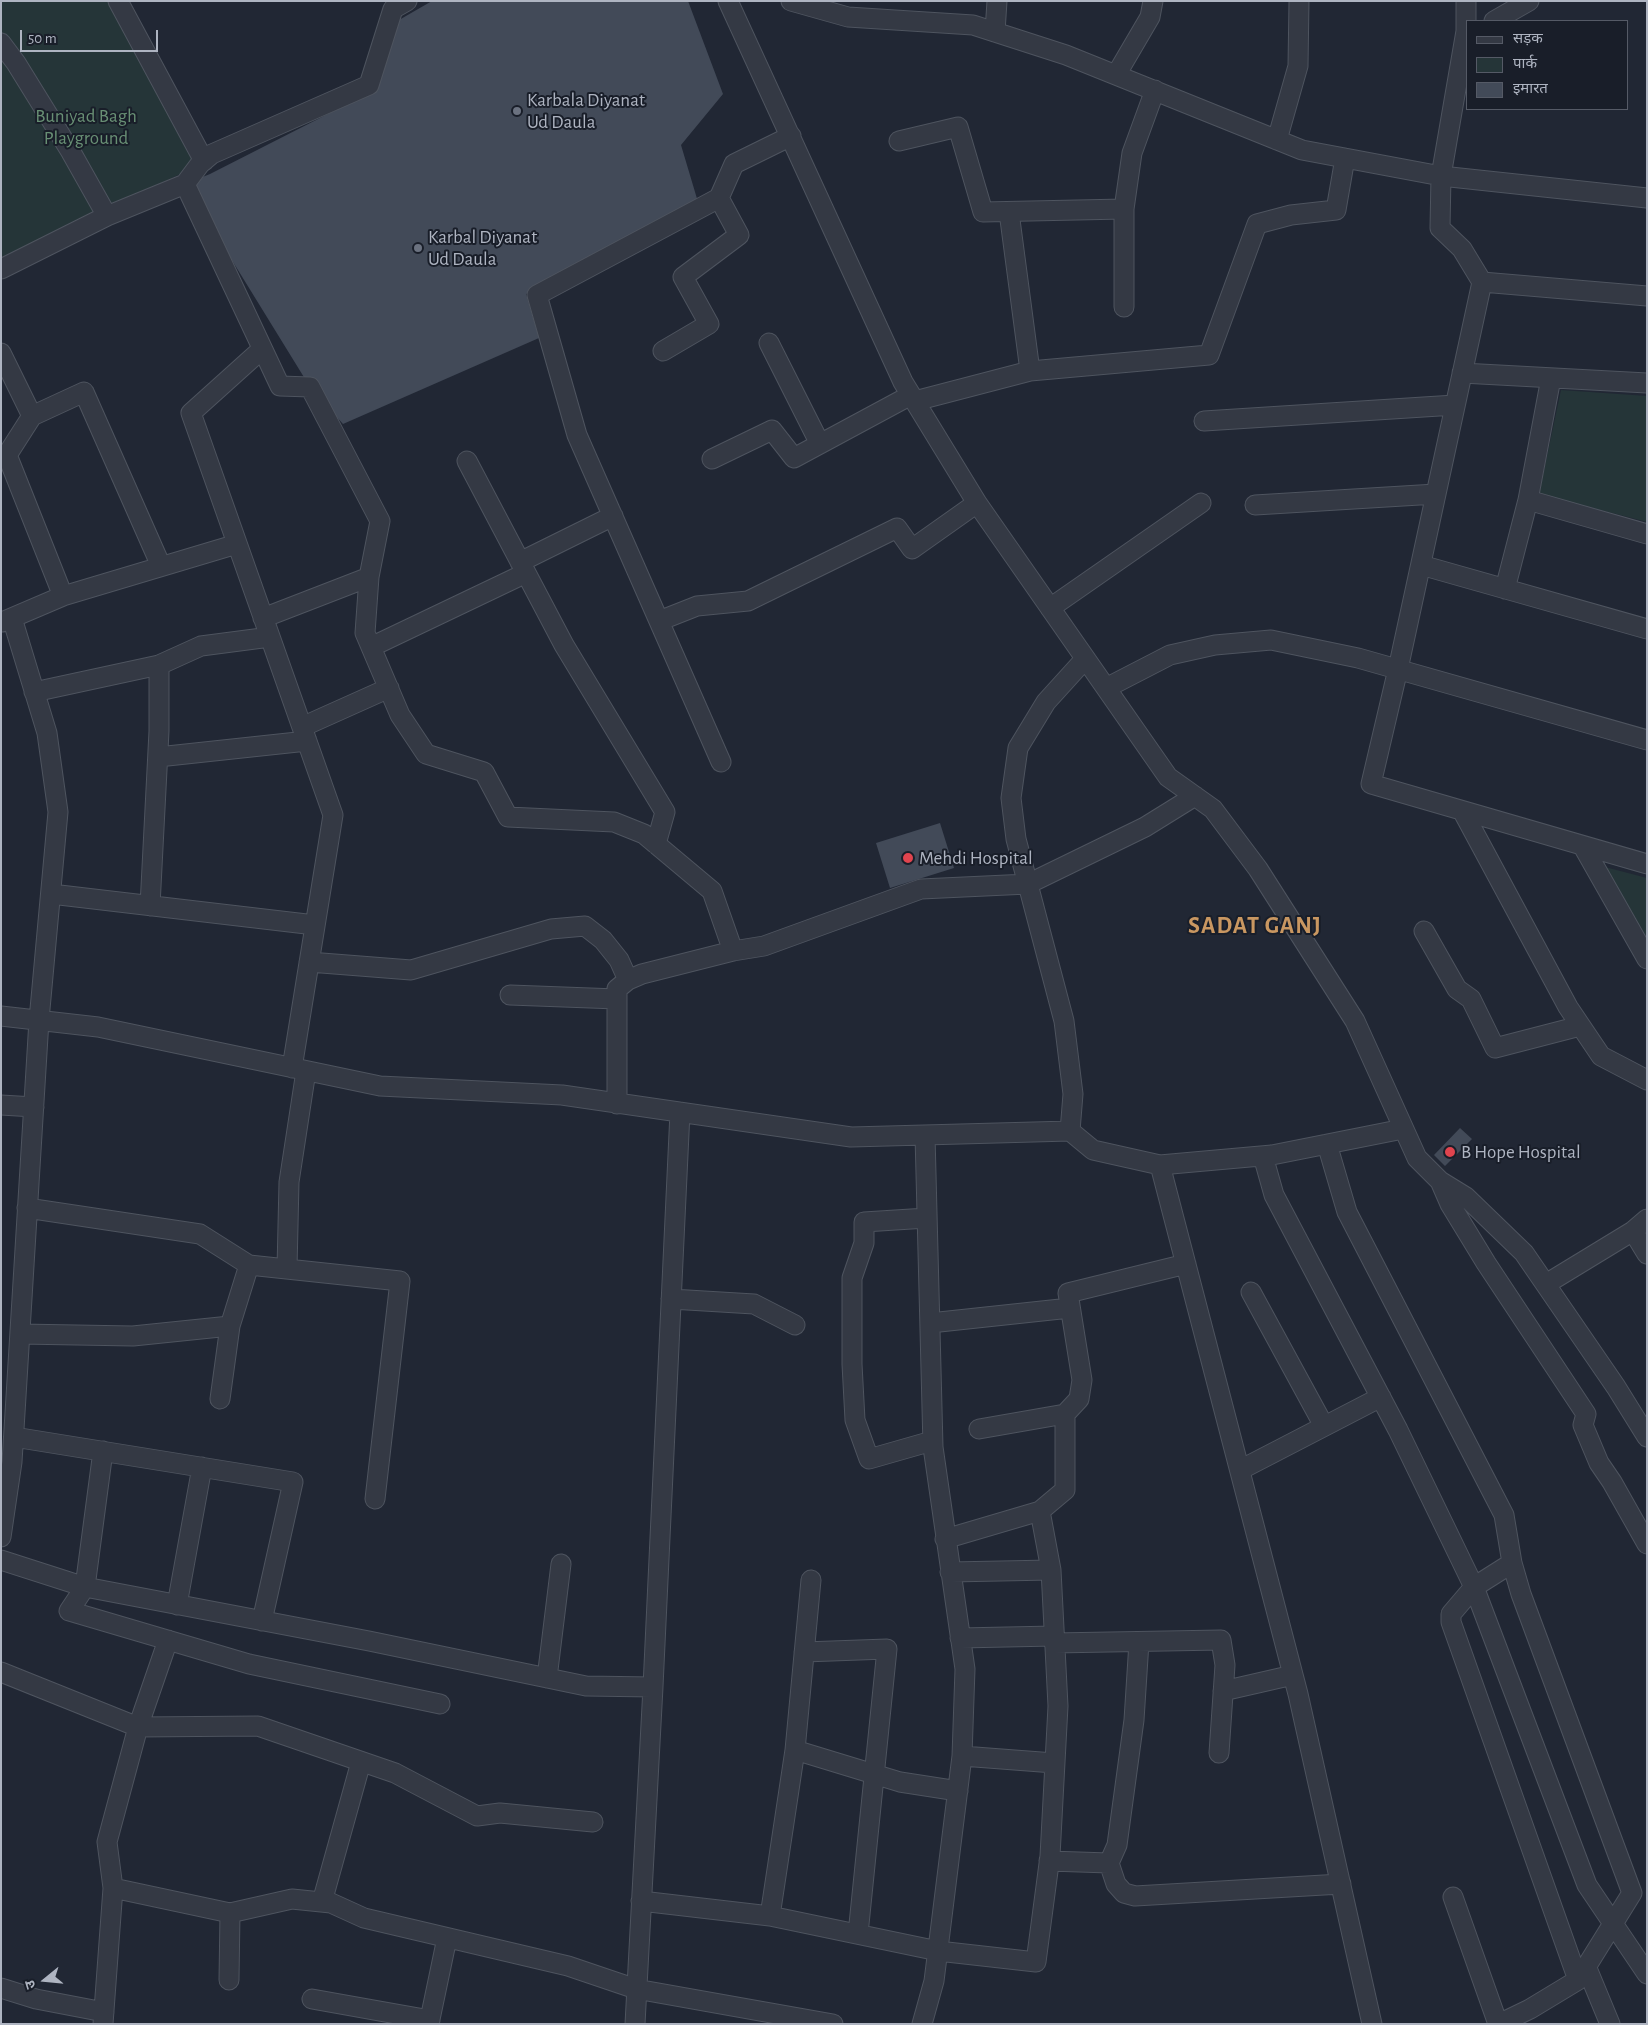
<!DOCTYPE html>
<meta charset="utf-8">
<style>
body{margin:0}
#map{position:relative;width:1648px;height:2025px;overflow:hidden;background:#212734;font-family:"Alegreya Sans","Noto Sans Devanagari",sans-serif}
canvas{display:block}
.frame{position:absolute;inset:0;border:2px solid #aeb4c1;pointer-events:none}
.legend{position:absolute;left:1466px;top:20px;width:162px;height:90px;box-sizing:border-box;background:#191e29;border:1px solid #555a66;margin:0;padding:6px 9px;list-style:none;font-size:15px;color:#aeb4c1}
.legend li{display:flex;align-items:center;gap:10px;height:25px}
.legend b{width:25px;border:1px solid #555a66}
.north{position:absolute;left:20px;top:1955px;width:50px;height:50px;-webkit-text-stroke:4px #191e29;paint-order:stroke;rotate:253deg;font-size:14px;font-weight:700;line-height:20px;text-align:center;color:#aeb4c1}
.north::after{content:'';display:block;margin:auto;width:18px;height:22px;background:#aeb4c1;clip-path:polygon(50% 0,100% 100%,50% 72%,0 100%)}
.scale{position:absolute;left:20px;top:30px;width:138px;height:22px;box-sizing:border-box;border:2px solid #aeb4c1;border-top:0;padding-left:6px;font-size:15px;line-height:18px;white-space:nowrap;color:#aeb4c1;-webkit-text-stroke:4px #191e29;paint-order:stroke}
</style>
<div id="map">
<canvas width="1648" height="2025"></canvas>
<div class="frame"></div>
<ul class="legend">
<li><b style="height:6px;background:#343944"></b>सड़क</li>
<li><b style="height:14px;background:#253538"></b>पार्क</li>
<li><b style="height:14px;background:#424a58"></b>इमारत</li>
</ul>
<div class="north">उ</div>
<div class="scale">50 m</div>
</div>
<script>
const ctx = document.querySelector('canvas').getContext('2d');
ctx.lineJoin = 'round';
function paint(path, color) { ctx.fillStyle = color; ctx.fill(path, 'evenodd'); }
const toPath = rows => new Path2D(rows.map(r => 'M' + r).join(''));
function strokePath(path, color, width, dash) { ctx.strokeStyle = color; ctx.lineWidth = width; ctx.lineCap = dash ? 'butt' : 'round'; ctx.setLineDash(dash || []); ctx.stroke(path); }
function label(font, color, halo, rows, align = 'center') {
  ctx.font = font + ' "Alegreya Sans",sans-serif'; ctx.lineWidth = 4; ctx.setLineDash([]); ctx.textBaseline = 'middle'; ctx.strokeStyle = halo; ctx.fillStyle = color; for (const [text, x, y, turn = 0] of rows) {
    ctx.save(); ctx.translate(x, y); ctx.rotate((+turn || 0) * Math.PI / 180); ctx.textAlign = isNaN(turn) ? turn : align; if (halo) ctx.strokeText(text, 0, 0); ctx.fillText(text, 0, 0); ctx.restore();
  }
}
paint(toPath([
 [1,1,117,1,200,164,1,263],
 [1561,390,1647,396,1647,522,1539,494],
 [1605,867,1647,878,1647,939,1647,938]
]), '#253538');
paint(toPath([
 [432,1,688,1,723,94,681,145,698,202,526,294,539,338,343,424,310,387,185,184,210,174,373,91,399,20],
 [940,823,954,868,890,888,876,843],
 [1460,1128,1472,1139,1445,1166,1434,1155]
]), '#424a58');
const minor = toPath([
 [118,1,204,161],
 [728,1,903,382,977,503,1168,777,1213,809,1258,869,1355,1021,1417,1158,1440,1181,1466,1197,1524,1253,1616,1387,1647,1437],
 [791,1,848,17,973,25,1066,55,1302,150,1441,176,1647,198],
 [1466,1,1466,31,1441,176,1440,228,1462,249,1482,282,1398,669,1371,784,1647,864],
 [1494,21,1529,1],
 [995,32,997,1],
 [1,43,16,63,71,152,107,216],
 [1116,75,1150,17,1153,1],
 [1277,140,1298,66,1299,1],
 [899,141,958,127,983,212,1124,209],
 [185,184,280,386,310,387,380,521,369,577,365,633,400,715,426,754,484,772,508,817,614,822,644,834,712,891,733,951],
 [1009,212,1030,371],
 [1,269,107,216,185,184,200,164,212,154,369,85,393,9,407,1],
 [1482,282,1647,296],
 [1124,307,1124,209,1132,153,1155,90],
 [769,343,820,444],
 [261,350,191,413,333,815,292,1068],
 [663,351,709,324,683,277,739,235,719,198],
 [1,353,32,416],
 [1462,373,1647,383],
 [915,401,1030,371,1209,355,1257,224,1291,215,1336,210,1345,158],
 [1204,421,1455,405],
 [712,459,772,430,794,458,911,395],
 [467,461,564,645,665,812,656,844],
 [1528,500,1647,534],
 [1255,505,1436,494],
 [520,562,613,516],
 [1421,565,1647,629],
 [1505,589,1528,500,1551,378],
 [63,596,7,455,32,416,84,392,161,566],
 [1050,608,1201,503],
 [263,618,369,577],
 [659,621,697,606,748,601,897,528,912,549,977,503],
 [2,622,63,596,237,544],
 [371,647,526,573],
 [1106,688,1170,655,1215,645,1271,640,1358,658,1647,740],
 [34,692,159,665,201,646,270,637],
 [302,727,389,688],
 [158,757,307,741],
 [721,762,577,435,537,295,719,198,734,164,791,136],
 [1463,812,1568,1007,1601,1056,1647,1080],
 [1584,848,1647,959],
 [51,894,315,925],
 [150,906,159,731,159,665],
 [1424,931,1457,989,1471,999,1495,1048,1580,1026],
 [309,962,411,970,551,929,585,926,603,940,619,960,628,980],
 [510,995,617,999],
 [1,1016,98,1027,380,1086,562,1095,851,1137,1070,1131,1073,1094,1064,1021,1016,839,1011,798,1018,748,1046,702,1085,659],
 [617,1104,617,989,628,980,642,974,733,951,764,946,921,889,1028,884,1145,827,1195,796],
 [1,1105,34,1107],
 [1070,1131,1093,1150,1160,1165,1272,1155,1403,1129],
 [1327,1144,1347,1212,1504,1515,1512,1563,1521,1594,1632,1893,1578,1980,1530,2009,1499,2024],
 [1263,1156,1274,1195,1398,1430,1474,1587,1587,1885,1647,1974],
 [1160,1165,1298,1694,1372,2024],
 [1440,1181,1450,1204,1486,1263,1586,1414,1583,1425,1599,1463,1612,1482,1647,1544],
 [27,1208,200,1234,249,1265,400,1281,375,1499],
 [927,1218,864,1222,864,1243,852,1278,852,1364,855,1420,869,1459,932,1441],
 [1633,1231,1647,1254],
 [287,1269,289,1182,306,1071],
 [1546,1284,1633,1231,1647,1219],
 [1251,1292,1324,1426],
 [671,1299,754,1304,795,1325],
 [930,1323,1070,1308],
 [20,1334,133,1336,230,1326],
 [220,1399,230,1326,249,1265],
 [979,1429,1065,1414],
 [14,1437,293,1482,262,1621],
 [103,1451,85,1587,69,1611,249,1664,440,1704],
 [1240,1470,1381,1397],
 [1,1537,12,1462,39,1020,58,812,47,733,12,618],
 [945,1539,1040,1511,1065,1490,1065,1414,1079,1399,1082,1380,1068,1293,1186,1264],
 [1,1560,85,1587,369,1641,586,1686,653,1687],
 [1512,1563,1474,1587,1451,1614,1451,1622,1578,1980],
 [950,1572,1051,1570],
 [177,1605,202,1467],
 [960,1638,1054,1636],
 [1054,1643,1221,1640,1225,1665,1219,1753],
 [804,1652,887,1649,858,1934],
 [1,1672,138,1727,168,1640],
 [547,1678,561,1564],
 [1223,1691,1293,1675],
 [795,1750,900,1782,958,1791],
 [962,1756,1054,1763],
 [1049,1861,1109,1863,1117,1845,1134,1720,1139,1642],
 [1109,1863,1116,1884,1124,1893,1135,1896,1341,1884],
 [113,1888,230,1913],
 [1453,1897,1498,2024],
 [641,1901,770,1916,938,1951,1036,1962,1050,1856,1058,1706,1051,1570,1040,1511],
 [322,1902,361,1762],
 [770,1916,795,1750,811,1580],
 [1586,1966,1610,2024],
 [229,1980,230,1913,292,1899,331,1903,364,1918,568,1966,636,1989,833,2024],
 [1,1988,36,1999,104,2012],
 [312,1999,430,2020],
 [103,2024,113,1888,107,1842,138,1727,258,1726,395,1773,477,1816,500,1813,593,1822],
 [429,2024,447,1938],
 [635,2024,653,1687,680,1112],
 [922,2024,934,1981,962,1756,965,1669,933,1447,925,1135]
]);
strokePath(minor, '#4e545f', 21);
strokePath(minor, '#343944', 19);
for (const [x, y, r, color] of [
 [517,111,5,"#6b7280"],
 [418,248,5,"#6b7280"],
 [908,858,6,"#e0444e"],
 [1450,1152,6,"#e0444e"]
]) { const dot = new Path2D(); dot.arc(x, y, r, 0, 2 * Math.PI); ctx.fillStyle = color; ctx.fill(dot); strokePath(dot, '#191e29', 2); }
label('19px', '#aeb4c1', '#191e29', [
 ["Karbala Diyanat",527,100],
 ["Ud Daula",527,122],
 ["Karbal Diyanat",428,237],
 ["Ud Daula",428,259],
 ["Mehdi Hospital",919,858],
 ["B Hope Hospital",1461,1152]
], 'left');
label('19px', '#688f74', '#191e29', [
 ["Buniyad Bagh",86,116],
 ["Playground",86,138]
]);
ctx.letterSpacing = '1px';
label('bold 24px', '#c99761', '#191e29', [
 ["SADAT GANJ",1255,926]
]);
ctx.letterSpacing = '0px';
</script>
